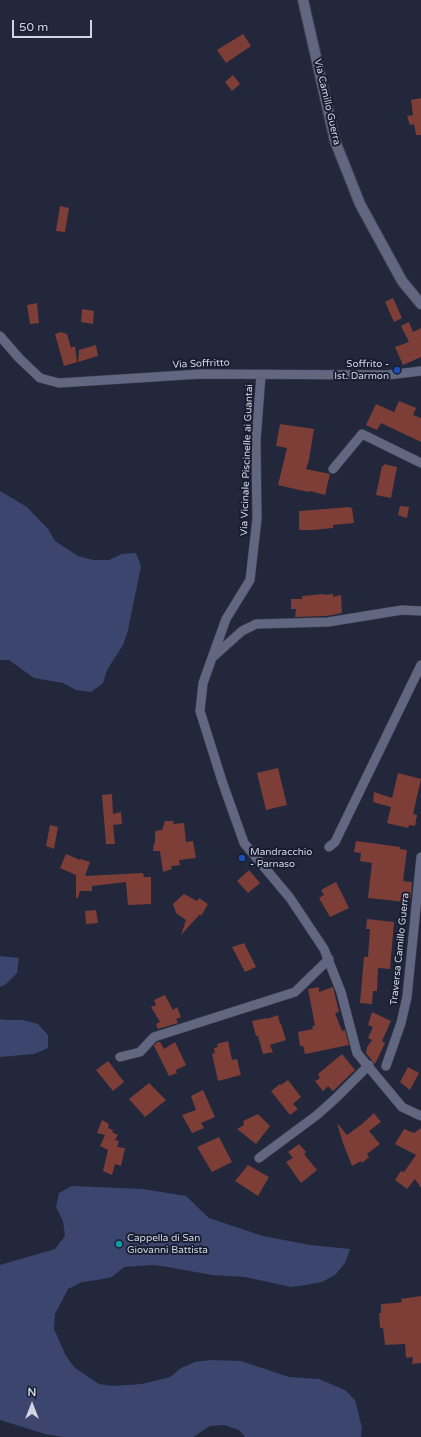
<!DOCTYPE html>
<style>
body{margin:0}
#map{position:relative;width:421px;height:1437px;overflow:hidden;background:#22273b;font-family:"Varela Round",sans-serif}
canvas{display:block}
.north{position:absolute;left:12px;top:1385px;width:40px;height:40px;-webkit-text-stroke:3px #181d31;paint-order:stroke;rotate:0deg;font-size:11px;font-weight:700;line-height:16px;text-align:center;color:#d1d5e3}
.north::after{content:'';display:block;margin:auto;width:14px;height:18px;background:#d1d5e3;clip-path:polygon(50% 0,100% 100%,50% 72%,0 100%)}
.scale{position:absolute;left:12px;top:20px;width:80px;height:18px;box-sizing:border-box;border:2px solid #d1d5e3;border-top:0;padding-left:5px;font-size:12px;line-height:14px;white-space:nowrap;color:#d1d5e3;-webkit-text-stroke:3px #181d31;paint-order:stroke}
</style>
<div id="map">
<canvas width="421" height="1437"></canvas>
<div class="north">N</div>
<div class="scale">50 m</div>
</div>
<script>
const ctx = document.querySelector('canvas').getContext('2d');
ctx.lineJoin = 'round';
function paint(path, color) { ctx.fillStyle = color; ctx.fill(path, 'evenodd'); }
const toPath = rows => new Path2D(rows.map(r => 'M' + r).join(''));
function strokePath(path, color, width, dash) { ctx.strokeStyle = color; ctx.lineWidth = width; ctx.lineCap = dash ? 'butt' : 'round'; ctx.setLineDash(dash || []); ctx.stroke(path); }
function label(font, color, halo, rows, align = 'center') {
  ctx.font = font + ' "Varela Round",sans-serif'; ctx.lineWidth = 4; ctx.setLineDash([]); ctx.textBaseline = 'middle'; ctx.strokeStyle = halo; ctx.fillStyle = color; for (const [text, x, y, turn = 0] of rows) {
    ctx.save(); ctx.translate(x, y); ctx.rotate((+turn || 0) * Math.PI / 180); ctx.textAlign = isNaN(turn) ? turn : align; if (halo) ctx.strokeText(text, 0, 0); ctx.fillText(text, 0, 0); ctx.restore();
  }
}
paint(toPath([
 [0,491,27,507,48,529,55,541,78,556,93,560,109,560,122,554,136,553,141,566,128,630,123,645,107,670,103,683,91,692,76,690,63,683,34,678,9,660,0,660],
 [0,956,19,958,17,973,6,984,0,987],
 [0,1019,6,1020,22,1020,38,1024,48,1035,48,1048,34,1054,0,1057],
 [72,1186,143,1189,186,1196,209,1218,263,1236,310,1245,350,1249,345,1263,335,1275,322,1282,306,1285,291,1287,245,1277,212,1275,168,1267,153,1265,124,1267,112,1277,97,1280,82,1282,68,1289,55,1314,54,1329,66,1356,75,1368,99,1384,112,1386,142,1384,170,1377,181,1368,195,1362,210,1360,241,1361,289,1377,319,1379,345,1390,355,1400,362,1428,361,1437,245,1437,239,1430,224,1425,210,1426,193,1437,63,1437,45,1434,0,1420,0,1265,55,1249,65,1236,63,1221,56,1207,59,1193]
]), '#3b456d');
paint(toPath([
 [243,34,251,46,226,63,217,50],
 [233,75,240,84,232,91,225,82],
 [421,98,421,135,416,135,414,124,410,125,407,116,413,115,411,100],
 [60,206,69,208,65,232,56,231],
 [393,298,402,318,394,322,385,302],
 [37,303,39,323,30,324,27,305],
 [82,309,94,311,93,324,81,322],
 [409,322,413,332,421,328,421,357,403,365,395,347,409,342,401,326],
 [61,332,67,334,71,348,75,346,77,362,64,366,55,334],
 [96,345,98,356,78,362,79,350],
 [399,401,416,408,413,415,421,418,421,442,381,423,377,430,366,425,376,404,394,412],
 [280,424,314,429,309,460,306,469,330,474,325,495,310,491,308,492,278,485,287,448,276,446],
 [384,464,397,467,391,498,376,495,382,466,384,466],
 [400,506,409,507,407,518,398,515],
 [350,507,350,508,352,508,354,523,333,525,333,528,313,530,299,530,299,511],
 [324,594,324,595,333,594,333,597,341,595,342,613,327,616,295,617,296,609,291,609,291,599,302,599,302,596],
 [278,768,287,805,266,810,257,773],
 [398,773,421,779,413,814,417,815,415,826,409,825,408,828,387,823,391,807,373,802,374,792,392,798],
 [112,794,113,814,121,812,122,824,113,825,115,844,106,844,102,795],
 [165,821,174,821,173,824,184,823,186,842,193,841,196,858,179,860,180,865,171,866,172,869,163,872,160,851,153,851,154,843,155,843,155,831,162,830],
 [50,825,58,827,54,849,46,846],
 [356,841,400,847,400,849,407,850,403,881,412,882,411,898,405,898,405,902,368,898,372,863,360,861,361,853,354,852],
 [66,854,80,860,80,859,90,862,85,876,143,873,144,877,151,877,151,904,128,905,126,882,92,886,92,891,80,891,78,898,76,898,76,875,60,868],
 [249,870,260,883,248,893,237,881],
 [336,882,349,908,330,917,319,898,324,895,321,890],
 [184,894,197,901,199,898,208,904,201,916,200,914,181,935,186,920,176,913,173,904],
 [96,910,98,923,86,924,85,911],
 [367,919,394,922,390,969,378,968,377,991,373,991,372,1004,360,1003,364,957,368,957,370,929,366,929],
 [244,943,256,967,245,972,232,947],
 [319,987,319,992,333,987,339,1012,335,1013,342,1031,345,1030,349,1045,305,1054,303,1046,300,1046,298,1032,313,1029,312,1026,315,1026,308,989],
 [165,995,173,1010,177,1007,181,1017,176,1019,178,1023,158,1029,156,1024,160,1022,151,1007,156,1005,154,1000],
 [372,1012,391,1021,382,1041,385,1043,375,1064,366,1053,367,1047,372,1040,368,1038,373,1027,368,1025],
 [278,1015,280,1024,281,1024,286,1040,270,1045,273,1052,263,1054,258,1036,256,1036,252,1021,267,1018,267,1019],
 [228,1041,232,1060,237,1059,241,1075,218,1081,212,1054,215,1053,214,1048,218,1047,217,1044],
 [157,1042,160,1042,164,1049,175,1042,186,1065,176,1070,177,1073,169,1076,154,1046],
 [342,1054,355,1070,333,1091,328,1086,323,1091,315,1081,320,1078,318,1074],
 [108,1061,124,1082,113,1091,96,1070],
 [408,1067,419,1073,410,1090,400,1082],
 [288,1080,301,1097,293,1104,298,1109,290,1115,271,1091,280,1084,281,1085],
 [149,1083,166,1100,145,1117,129,1099],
 [203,1090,215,1117,201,1123,204,1128,192,1133,182,1115,196,1110,191,1096],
 [374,1113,381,1122,369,1131,380,1144,367,1154,369,1157,362,1163,361,1161,352,1166,343,1143,337,1123,347,1135,362,1124],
 [258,1114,270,1126,256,1144,237,1129,244,1125,243,1121],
 [102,1120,109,1124,108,1128,113,1130,112,1132,118,1135,115,1140,119,1141,117,1147,125,1148,121,1166,115,1164,112,1175,103,1171,108,1150,100,1146,105,1135,97,1133],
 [421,1128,421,1188,415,1179,407,1189,395,1180,401,1171,404,1172,416,1155,395,1144,404,1129,414,1133],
 [219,1137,232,1162,212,1172,197,1147],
 [299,1144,306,1152,304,1154,317,1170,301,1183,286,1162,293,1158,288,1152],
 [248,1165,269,1177,258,1196,235,1181],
 [421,1296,421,1363,412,1364,413,1357,406,1358,405,1344,385,1345,383,1328,380,1328,379,1313,381,1313,381,1304,395,1303,402,1302,401,1299]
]), '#7d3e37');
const minor = toPath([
 [0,336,19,358,40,378,59,383,201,374,388,375,421,371],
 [261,375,256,441,257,519,250,580,226,619,203,683,200,711,222,781,244,843,290,898,324,949,341,992,357,1053,402,1107,421,1116],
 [333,469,362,434,421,463],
 [213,657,242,631,256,624,328,622,402,610,421,611],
 [329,847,335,842,421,665],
 [120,1057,140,1052,154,1037,295,992,329,959],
 [386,1066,401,1023,407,997,421,857],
 [259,1158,317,1115,336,1098,369,1065]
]);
const tertiary = toPath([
 [303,0,335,141,360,204,402,281,421,304]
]);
strokePath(minor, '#3e4254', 10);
strokePath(tertiary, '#3e4254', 12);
strokePath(minor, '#616780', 9);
strokePath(tertiary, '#616780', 10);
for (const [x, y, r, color] of [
 [397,370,4,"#1a4fb4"],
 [242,858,4,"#1a4fb4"],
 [119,1244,4,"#0f9aa8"]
]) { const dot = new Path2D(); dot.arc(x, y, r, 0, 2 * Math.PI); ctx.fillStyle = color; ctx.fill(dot); strokePath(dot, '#181d31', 1.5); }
label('10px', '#d1d5e3', '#181d31', [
 ["Via Camillo Guerra",327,102,77],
 ["Via Soffritto",201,364,-2],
 ["Via Vicinale Piscinelle ai Guantai",247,460,-88],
 ["Traversa Camillo Guerra",400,949,-84]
]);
label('10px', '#d1d5e3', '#181d31', [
 ["Soffrito -",389,364,"right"],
 ["Ist. Darmon",389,376,"right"],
 ["Mandracchio",250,852],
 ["- Parnaso",250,864],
 ["Cappella di San",127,1238],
 ["Giovanni Battista",127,1250]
], 'left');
</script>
